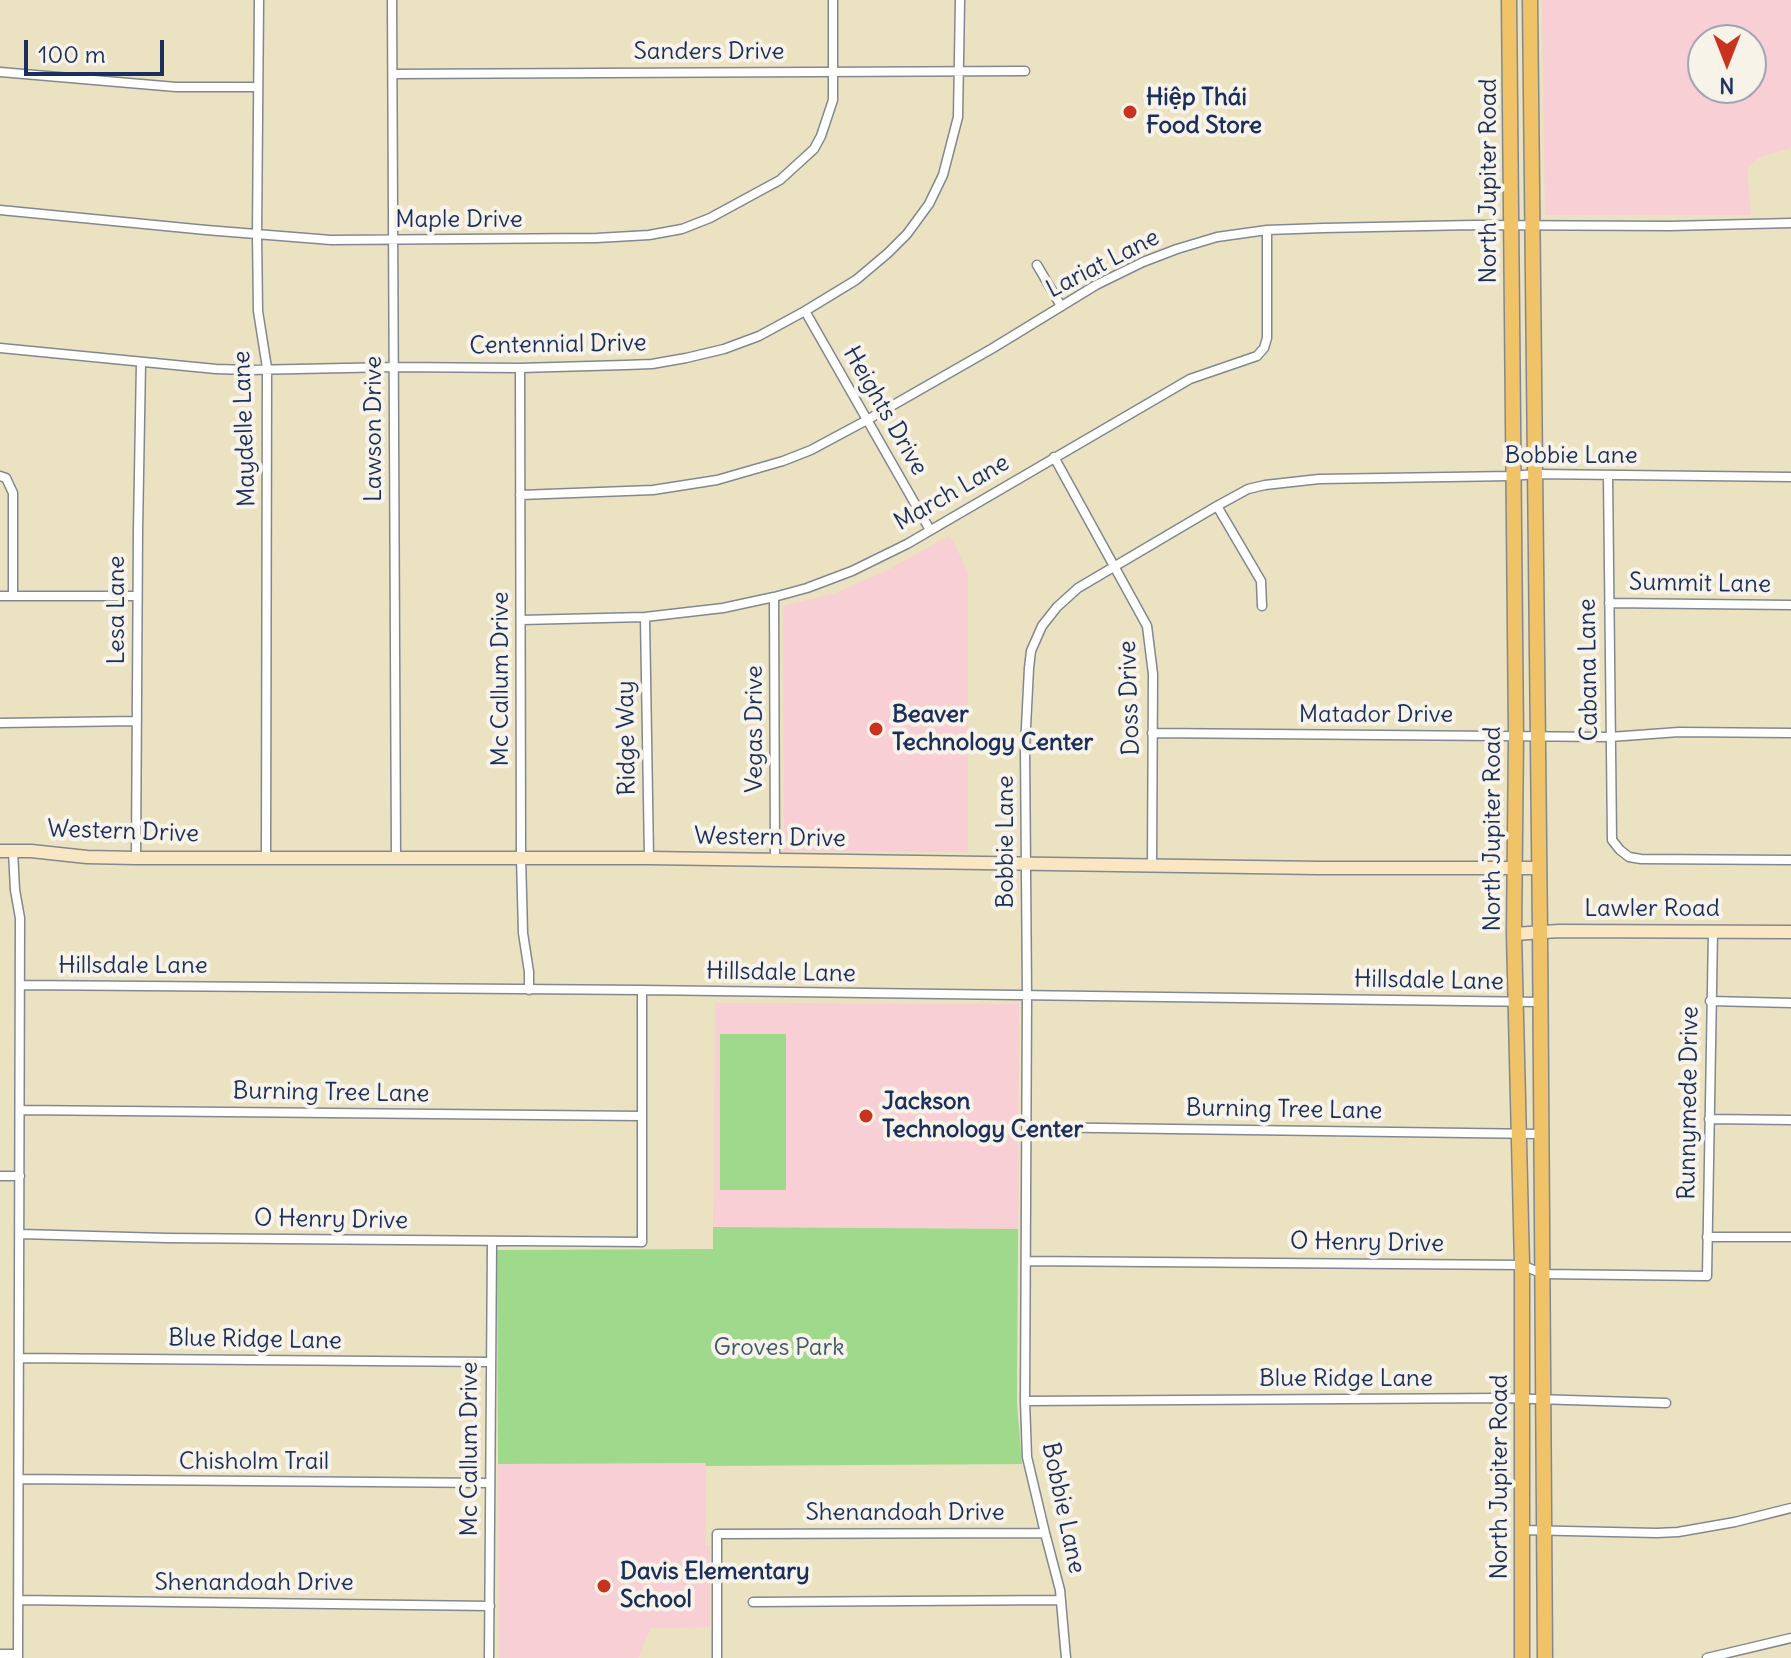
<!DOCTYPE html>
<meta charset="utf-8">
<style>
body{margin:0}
#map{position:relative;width:1791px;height:1658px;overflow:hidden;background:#eae2c1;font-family:Delius,sans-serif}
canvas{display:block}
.north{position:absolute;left:1687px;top:24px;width:80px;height:80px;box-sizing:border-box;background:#f7f3e8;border:2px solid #9fa5b1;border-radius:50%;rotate:180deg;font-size:22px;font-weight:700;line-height:32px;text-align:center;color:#1b2f5e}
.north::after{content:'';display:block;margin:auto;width:28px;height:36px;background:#c8321e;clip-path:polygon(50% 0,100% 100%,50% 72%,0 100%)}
.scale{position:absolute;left:24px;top:40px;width:140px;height:36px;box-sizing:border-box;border:4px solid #1b2f5e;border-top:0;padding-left:10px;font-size:24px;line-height:28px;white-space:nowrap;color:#1b2f5e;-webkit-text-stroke:6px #f7f3e8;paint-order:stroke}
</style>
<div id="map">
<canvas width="1791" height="1658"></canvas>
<div class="north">N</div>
<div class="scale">100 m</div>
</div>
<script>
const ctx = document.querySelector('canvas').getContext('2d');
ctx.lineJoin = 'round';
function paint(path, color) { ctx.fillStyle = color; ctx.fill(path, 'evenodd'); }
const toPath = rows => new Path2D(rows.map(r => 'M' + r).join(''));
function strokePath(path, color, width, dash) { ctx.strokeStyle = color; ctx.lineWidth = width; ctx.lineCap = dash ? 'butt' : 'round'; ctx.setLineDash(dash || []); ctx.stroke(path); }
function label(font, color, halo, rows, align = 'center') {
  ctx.font = font + ' Delius,sans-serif'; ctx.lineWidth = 8; ctx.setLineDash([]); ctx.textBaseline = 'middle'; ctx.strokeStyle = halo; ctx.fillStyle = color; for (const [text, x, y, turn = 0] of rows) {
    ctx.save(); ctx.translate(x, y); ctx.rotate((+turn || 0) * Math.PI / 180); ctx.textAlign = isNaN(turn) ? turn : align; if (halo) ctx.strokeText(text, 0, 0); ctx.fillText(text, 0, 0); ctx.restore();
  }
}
paint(toPath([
 [1542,0,1791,0,1791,148,1759,157,1747,169,1751,215,1545,215],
 [1703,40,1751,40,1751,88,1703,88],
 [950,535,968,572,968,852,784,851,783,606,835,593,890,569],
 [715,1003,1019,1004,1018,1229,713,1227],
 [706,1463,706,1545,710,1545,710,1627,651,1628,638,1658,499,1658,498,1464]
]), '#f7cfd4');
paint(toPath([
 [720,1034,786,1034,786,1190,720,1190],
 [713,1227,1018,1229,1017,1403,1022,1464,706,1466,705,1463,498,1464,497,1250,713,1249]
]), '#9fd98c');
const street = toPath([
 [259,0,257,234,258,311,267,368,266,857],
 [392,0,396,857],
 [0,72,176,87,258,87],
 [393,74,1025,71],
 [0,210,206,230,331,240,597,238,649,235,682,229,710,218,780,180,814,149,821,136,833,100,833,0],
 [1037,265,1061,306],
 [805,311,930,530],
 [0,348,216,369,249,370,394,367,520,368,625,365,652,364,686,358,724,349,759,336,805,311,856,280,888,253,907,234,929,204,943,175,958,117,960,0],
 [520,368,521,857,523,933,529,972,529,990],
 [1054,457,1147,626,1153,674,1152,865],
 [1608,475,1612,840,1620,850,1629,857,1641,859,1791,860],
 [0,476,6,478,13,493,13,596],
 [520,495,653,490,717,480,783,461,811,450,867,420,993,348,1096,285,1143,262,1177,249,1217,237,1267,230,1323,228,1474,225,1670,226,1791,223],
 [1217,506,1261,581,1262,606],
 [0,596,137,596],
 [774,597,775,861],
 [1609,603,1791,605],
 [645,617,649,858],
 [521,620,645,617,723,608,774,597,807,588,852,571,907,544,1190,379,1257,356,1264,348,1267,338,1267,230],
 [0,723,137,721],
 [1152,733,1610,737,1679,732,1791,733],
 [13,851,15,890,20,918,18,1658],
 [136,858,138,530,141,362],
 [20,985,642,990,1540,1002],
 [1710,1001,1791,1003],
 [20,1110,642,1116],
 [1709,1119,1791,1120],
 [1027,1127,1540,1134],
 [0,1176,20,1176],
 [20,1234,166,1238,642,1242,642,990],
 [1707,1237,1791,1237],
 [1026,1261,1522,1265,1543,1274,1707,1276,1713,931],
 [20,1358,491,1362],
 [1025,1401,1502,1398,1666,1403],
 [19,1479,489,1483],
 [1521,1530,1657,1533,1678,1532,1735,1522,1791,1508],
 [18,1600,490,1606],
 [753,1602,1061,1600],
 [0,1654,18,1654],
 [489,1658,492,1241],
 [717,1658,717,1534,1045,1533],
 [1066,1658,1060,1590,1045,1533,1027,1457,1025,1401,1027,996,1025,747,1029,668,1031,651,1042,626,1057,607,1078,588,1217,506,1248,489,1265,485,1319,479,1512,476,1536,474,1791,477],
 [1707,1658,1791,1638]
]);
const secondary = toPath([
 [0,851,31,851,87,857,136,858,649,858,1318,868,1539,868],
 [1514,934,1559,931,1791,932]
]);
const primary = toPath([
 [1509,0,1516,736,1514,934,1522,1265,1522,1658],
 [1530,0,1540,931,1545,1658]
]);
strokePath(street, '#828890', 11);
strokePath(secondary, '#828890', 15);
strokePath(primary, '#828890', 17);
strokePath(street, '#fff', 8);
strokePath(secondary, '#f9e7c3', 12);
strokePath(primary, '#f0c369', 14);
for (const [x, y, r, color] of [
 [1130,112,8,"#c8321e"],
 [876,729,8,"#c8321e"],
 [866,1116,8,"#c8321e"],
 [604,1586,8,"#c8321e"]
]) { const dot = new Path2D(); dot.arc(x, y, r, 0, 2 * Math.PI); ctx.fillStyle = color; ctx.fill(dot); strokePath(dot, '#f7f3e8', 3); }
label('24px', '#1b2f5e', '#f7f3e8', [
 ["Sanders Drive",709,52],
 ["North Jupiter Road",1489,181,-90],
 ["Maple Drive",459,220],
 ["Lariat Lane",1103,264,-27],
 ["Centennial Drive",558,345,-1],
 ["Heights Drive",885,411,60],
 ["Maydelle Lane",245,429,-92],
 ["Lawson Drive",374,429,-90],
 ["Bobbie Lane",1571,456],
 ["March Lane",952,493,-30],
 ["Summit Lane",1700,584,1],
 ["Lesa Lane",117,610,-90],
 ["Cabana Lane",1589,670,-91],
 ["Mc Callum Drive",501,679,-90],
 ["Doss Drive",1130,698,-92],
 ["Matador Drive",1376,715],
 ["Vegas Drive",755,729,-90],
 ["Ridge Way",627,738,-91],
 ["North Jupiter Road",1493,829,-90],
 ["Western Drive",123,832,2],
 ["Western Drive",770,838,1],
 ["Bobbie Lane",1006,842,-90],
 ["Lawler Road",1652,909],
 ["Hillsdale Lane",133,966],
 ["Hillsdale Lane",781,973,1],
 ["Hillsdale Lane",1429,981,1],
 ["Burning Tree Lane",331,1093,1],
 ["Runnymede Drive",1689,1103,-89],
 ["Burning Tree Lane",1284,1110,1],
 ["O Henry Drive",331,1220,1],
 ["O Henry Drive",1367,1243,1],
 ["Blue Ridge Lane",255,1340,1],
 ["Blue Ridge Lane",1346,1379],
 ["Mc Callum Drive",470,1449,-90],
 ["Chisholm Trail",254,1462],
 ["North Jupiter Road",1500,1477,-90],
 ["Bobbie Lane",1063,1508,78],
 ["Shenandoah Drive",905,1513],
 ["Shenandoah Drive",254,1583]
]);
label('bold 24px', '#1b2f5e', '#f7f3e8', [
 ["Hiệp Thái",1146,98],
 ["Food Store",1146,126],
 ["Beaver",892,715],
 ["Technology Center",892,743],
 ["Jackson",882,1102],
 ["Technology Center",882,1130],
 ["Davis Elementary",620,1572],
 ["School",620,1600]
], 'left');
label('24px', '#3c5a6a', '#f7f3e8', [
 ["Groves Park",779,1348]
]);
</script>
